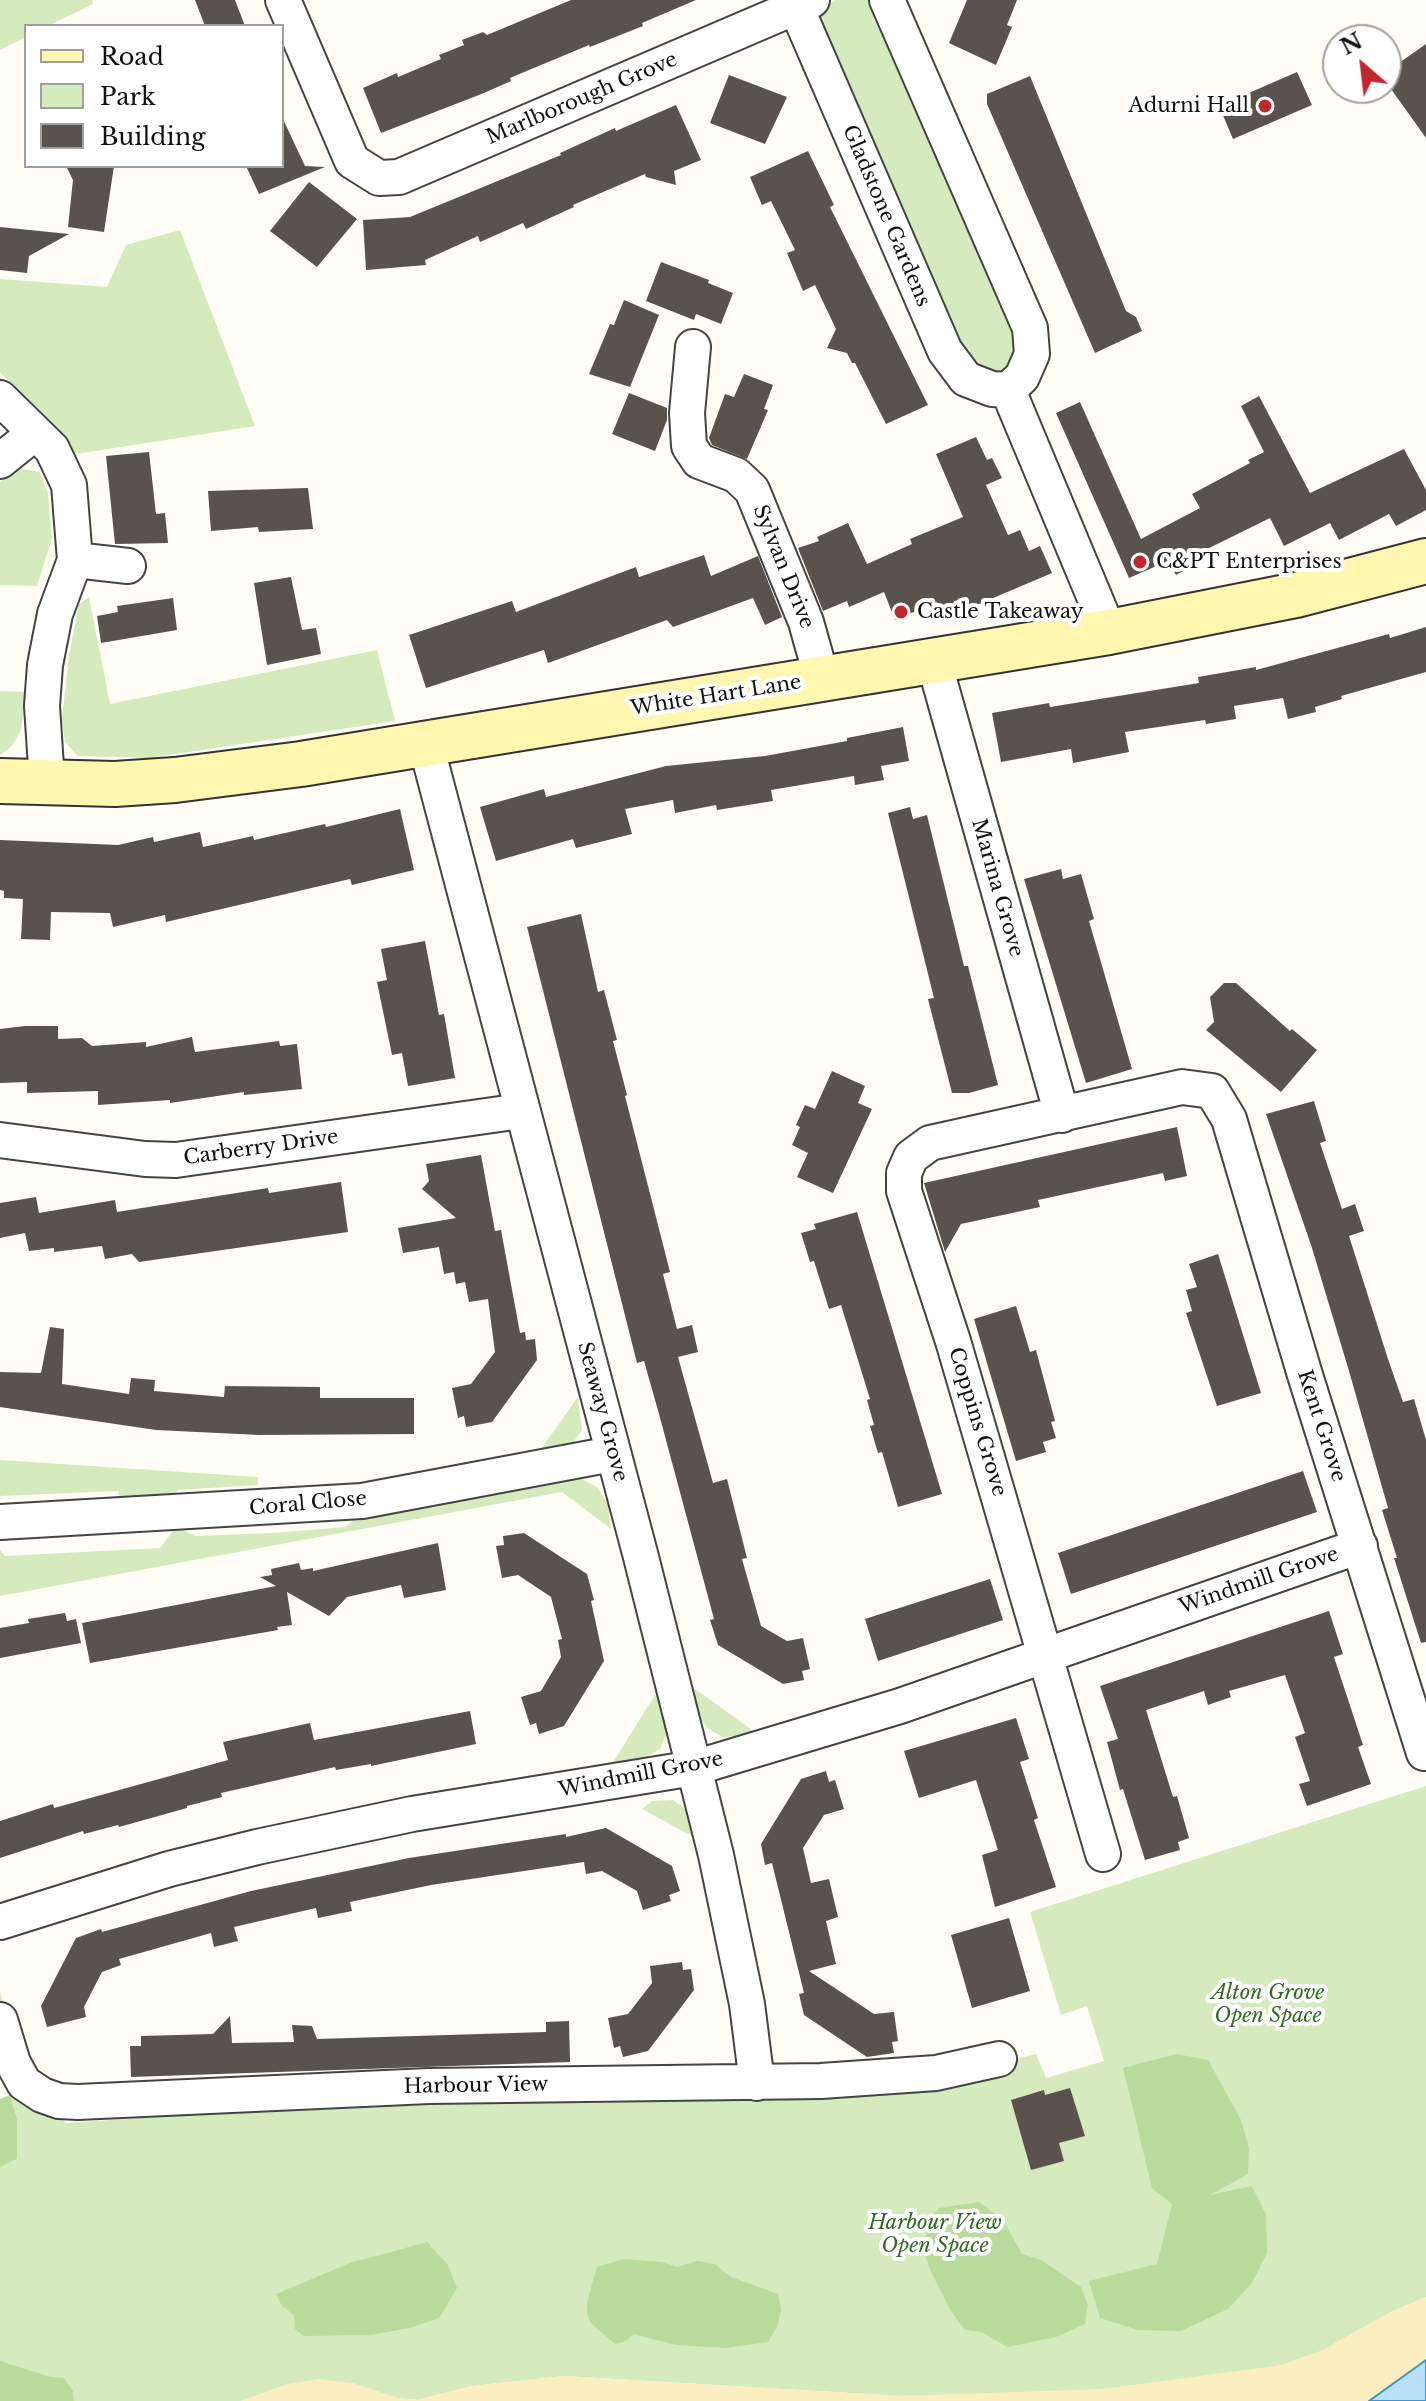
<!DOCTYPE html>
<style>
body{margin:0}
#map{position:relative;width:1426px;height:2401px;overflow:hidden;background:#fffdf5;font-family:"Libre Baskerville",serif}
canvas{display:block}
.legend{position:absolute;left:24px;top:24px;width:260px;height:144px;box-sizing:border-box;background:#fff;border:2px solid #a0a0a0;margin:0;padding:10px 14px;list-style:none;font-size:24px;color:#111}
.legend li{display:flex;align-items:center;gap:16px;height:40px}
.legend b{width:40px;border:2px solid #a0a0a0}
.north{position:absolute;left:1322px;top:24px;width:80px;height:80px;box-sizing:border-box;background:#fff;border:2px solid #a0a0a0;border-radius:50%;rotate:332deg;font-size:22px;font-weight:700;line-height:32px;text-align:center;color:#111}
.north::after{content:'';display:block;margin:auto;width:28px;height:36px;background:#c4262e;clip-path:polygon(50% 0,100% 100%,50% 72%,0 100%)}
</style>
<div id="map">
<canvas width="1426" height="2401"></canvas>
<ul class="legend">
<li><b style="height:10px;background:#fff6b0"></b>Road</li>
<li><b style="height:22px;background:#d5ebbd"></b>Park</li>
<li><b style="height:22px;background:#5a524d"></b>Building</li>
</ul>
<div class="north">N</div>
</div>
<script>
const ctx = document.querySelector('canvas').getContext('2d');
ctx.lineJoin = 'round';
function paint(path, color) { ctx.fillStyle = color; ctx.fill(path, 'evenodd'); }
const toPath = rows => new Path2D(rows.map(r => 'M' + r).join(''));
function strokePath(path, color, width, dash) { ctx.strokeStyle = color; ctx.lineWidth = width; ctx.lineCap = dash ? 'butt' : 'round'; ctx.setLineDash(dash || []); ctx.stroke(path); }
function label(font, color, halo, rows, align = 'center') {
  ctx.font = font + ' "Libre Baskerville",serif'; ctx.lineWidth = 8; ctx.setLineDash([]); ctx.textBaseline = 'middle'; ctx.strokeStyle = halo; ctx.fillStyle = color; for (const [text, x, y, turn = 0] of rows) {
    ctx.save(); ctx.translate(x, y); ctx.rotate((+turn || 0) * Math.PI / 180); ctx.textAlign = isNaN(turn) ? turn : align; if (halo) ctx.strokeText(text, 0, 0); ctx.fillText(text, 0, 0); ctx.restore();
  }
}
paint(toPath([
 [0,0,92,0,93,4,48,26,26,26,26,37,0,50],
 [835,0,876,0,1019,332,1020,352,998,379,959,357,817,23,820,10],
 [180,230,255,426,76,454,40,410,17,391,0,372,0,279,107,287,126,245],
 [18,468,40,472,48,493,52,538,37,586,0,585,0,482],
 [89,597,110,704,377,650,395,721,149,758,78,756,65,742,62,719,69,655,79,604],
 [0,691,26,692,21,730,12,746,0,755],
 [578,1397,582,1430,572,1444,536,1456],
 [0,1460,258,1477,258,1485,178,1490,170,1500,120,1502,118,1491,0,1496],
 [559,1479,582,1479,598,1488,608,1505,611,1529,562,1492,0,1596,0,1550,5,1556,160,1548,176,1527,196,1536,273,1533,345,1527,360,1515],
 [691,1686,752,1730,739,1736,722,1737,707,1728,698,1714],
 [662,1694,668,1713,667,1732,660,1749,646,1757,612,1764,655,1695],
 [1426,1786,1426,2297,1393,2311,1321,2351,1282,2365,1261,2369,1103,2389,1044,2393,901,2396,564,2376,472,2386,417,2400,397,2398,352,2383,289,2384,241,2401,0,2401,0,2167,17,2159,17,2118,0,2058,0,1992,28,2089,66,2123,644,2084,1000,2063,1036,2054,1046,2078,1104,2061,1087,2006,1061,2015,1030,1912],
 [673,1800,684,1808,695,1822,699,1840,642,1809,652,1801]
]), '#d5ebbd');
paint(toPath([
 [1177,2054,1208,2060,1241,2120,1249,2148,1248,2174,1210,2195,1252,2186,1266,2215,1267,2253,1252,2283,1228,2309,1181,2331,1138,2330,1100,2318,1089,2281,1157,2264,1172,2204,1152,2188,1123,2068],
 [10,2095,17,2118,17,2159,0,2167,0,2099],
 [979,2202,1003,2220,1022,2254,1041,2260,1081,2287,1088,2305,1085,2324,1056,2337,1007,2347,982,2332,965,2330,951,2311,931,2272,922,2247,931,2218,939,2208],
 [427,2242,448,2265,457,2288,439,2318,409,2328,371,2335,304,2336,295,2329,294,2315,282,2306,276,2294,350,2263],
 [624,2259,662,2262,677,2267,697,2261,715,2264,731,2277,778,2294,781,2310,777,2327,768,2342,726,2348,677,2345,634,2334,626,2341,615,2344,592,2324,587,2314,587,2302,597,2267],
 [0,2361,51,2377,64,2378,73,2391,74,2401,0,2401]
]), '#b9dc9c');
paint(toPath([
 [1426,2297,1426,2401,241,2401,289,2384,318,2379,352,2383,397,2398,417,2400,472,2386,564,2376,901,2396,1103,2389,1282,2365,1321,2351,1393,2311]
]), '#fbeec1');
const water = toPath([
 [1426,2360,1426,2401,1369,2401,1426,2360]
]);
paint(water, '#b9e0f7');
strokePath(water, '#3f96cf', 2);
paint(toPath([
 [195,0,235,0,245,26,205,26],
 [571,0,696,0,642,23,643,26,590,47,589,45,510,78,511,81,484,93,381,133,363,88,397,73,398,77,441,59,439,55,464,45,462,40,483,32,487,35],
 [967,0,1017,0,1007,25,1012,27,996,65,949,43],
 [1426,44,1426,138,1386,82,1386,72],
 [1297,72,1312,105,1233,139,1219,106],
 [729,75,787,97,765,144,710,123],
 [1030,76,1126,311,1136,317,1142,331,1095,353,987,104,987,94],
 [676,105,701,160,674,171,676,185,646,177,645,174,573,205,574,207,526,229,523,223,480,242,478,236,425,260,426,265,366,270,363,220,410,217,561,155,560,153,615,128,616,131],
 [282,117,305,166,325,167,259,194,246,166,282,166],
 [808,151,834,205,830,207,928,405,886,424,855,363,852,363,847,353,827,348,836,329,815,285,803,291,787,253,795,250,771,201,762,205,750,177],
 [66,166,114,166,104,232,68,227,73,180],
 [309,182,357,219,317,267,270,231],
 [0,227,69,234,29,256,27,273,0,270],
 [661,262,709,280,708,283,733,293,721,324,696,314,694,320,646,301],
 [624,300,659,315,630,387,589,374,610,324,614,325],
 [744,374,773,385,764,409,768,410,747,459,712,445,709,438,725,394,734,397],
 [629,393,667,408,667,420,655,451,612,434],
 [1259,396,1310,493,1404,449,1426,490,1426,510,1396,526,1389,514,1339,540,1330,523,1284,546,1270,518,1197,554,1201,561,1176,575,1168,561,1129,578,1056,413,1080,402,1141,539,1200,508,1192,494,1250,463,1248,460,1264,452,1241,406],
 [976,437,987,460,992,458,1002,478,986,485,1008,535,1020,530,1029,551,1040,546,1052,573,944,619,937,602,895,620,884,592,849,607,847,601,823,611,798,548,819,541,817,537,848,523,867,564,912,544,910,539,963,517,936,454],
 [149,452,156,514,165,513,168,543,115,544,106,456],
 [308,488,313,529,259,532,258,527,211,531,208,491],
 [704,555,711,576,758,556,782,617,765,625,753,598,673,627,667,620,548,663,544,650,426,688,409,635,512,601,516,612,636,567,639,577],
 [291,577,302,630,316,628,321,654,267,665,254,583],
 [173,598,177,630,101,643,97,616,118,612,117,606],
 [1426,627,1426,672,1341,696,1342,699,1315,707,1316,712,1288,719,1283,698,1234,706,1236,719,1206,724,1205,720,1125,732,1129,752,1073,763,1071,749,1001,762,992,713,1049,703,1050,707,1199,683,1198,677,1256,667,1256,670,1389,634,1390,638],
 [903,727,909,761,881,766,884,780,855,785,854,776,771,790,773,801,717,810,716,805,675,813,673,800,625,809,632,834,576,848,573,839,496,861,480,807,544,789,546,797,666,766,765,756,847,741,847,738],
 [910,807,913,819,927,815,964,966,968,966,998,1085,969,1093,952,1093,928,999,934,998,888,813],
 [400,809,414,870,352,885,350,879,166,922,165,915,113,927,110,913,51,912,50,940,21,939,23,899,4,898,4,891,0,890,0,840,118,845,153,837,154,842,200,832,203,847,253,836,254,840,325,824,326,827],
 [1061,869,1063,879,1081,874,1094,919,1089,921,1132,1069,1086,1083,1024,879],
 [581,914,598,992,604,990,617,1040,613,1041,627,1095,625,1096,670,1272,663,1274,677,1329,692,1325,698,1352,678,1357,713,1483,727,1479,747,1558,742,1559,761,1626,787,1641,803,1638,810,1669,802,1671,804,1680,783,1684,718,1645,710,1620,714,1619,659,1414,644,1361,637,1363,527,927],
 [425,941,439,1015,444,1014,455,1078,408,1086,402,1053,392,1055,377,982,387,980,381,949],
 [1224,983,1236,983,1290,1031,1292,1029,1317,1050,1281,1092,1206,1030,1214,1022,1210,997],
 [25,1026,58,1026,58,1039,82,1038,92,1046,146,1042,146,1047,192,1037,195,1052,279,1041,280,1046,297,1044,302,1089,244,1095,244,1092,170,1103,170,1100,98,1105,98,1091,27,1093,27,1082,0,1083,0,1029],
 [832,1071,865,1086,858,1103,872,1109,833,1193,797,1177,808,1153,792,1145,800,1127,796,1125,805,1105,815,1109],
 [1314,1101,1326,1141,1320,1143,1342,1209,1355,1204,1364,1231,1349,1236,1388,1359,1403,1402,1414,1399,1426,1440,1426,1642,1421,1643,1394,1558,1397,1558,1382,1510,1388,1508,1349,1371,1312,1248,1266,1114],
 [1177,1127,1187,1176,1165,1181,1163,1173,1038,1200,1040,1207,961,1224,945,1252,924,1183],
 [481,1155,495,1231,501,1230,520,1333,525,1332,526,1340,535,1339,537,1360,492,1422,466,1427,464,1416,458,1418,452,1388,471,1384,495,1352,488,1299,469,1302,465,1282,456,1284,454,1272,444,1274,439,1247,403,1253,398,1228,456,1218,422,1189,429,1181,426,1164],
 [341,1182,348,1232,139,1262,132,1254,105,1259,102,1246,54,1252,54,1248,29,1251,25,1233,0,1238,0,1203,36,1197,39,1213,115,1200,117,1212,268,1188,269,1193],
 [857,1212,942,1494,898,1507,882,1452,878,1453,870,1426,874,1425,867,1400,870,1399,841,1305,829,1309,814,1261,810,1262,801,1233,816,1229,814,1224],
 [1218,1254,1261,1393,1217,1406,1186,1313,1192,1311,1186,1290,1197,1287,1189,1264],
 [1016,1306,1030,1352,1036,1350,1055,1421,1051,1422,1056,1438,1043,1442,1046,1452,1016,1461,974,1319],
 [50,1327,64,1329,62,1384,129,1394,131,1378,155,1380,154,1391,224,1397,225,1386,320,1387,320,1398,414,1398,414,1434,259,1435,156,1430,0,1407,0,1372,41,1373],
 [1303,1471,1317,1512,1071,1594,1058,1553],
 [524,1533,587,1574,594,1600,591,1601,604,1661,564,1726,539,1734,536,1723,530,1725,521,1697,541,1691,561,1657,558,1640,562,1639,551,1597,518,1575,502,1578,496,1546,504,1545,503,1536],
 [438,1543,446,1590,404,1598,401,1585,347,1597,329,1616,287,1592,292,1625,277,1627,278,1630,90,1663,82,1623,276,1586,260,1577,272,1575,271,1569,299,1563,301,1570,313,1568,313,1571],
 [990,1579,1003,1620,878,1661,865,1619],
 [1329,1611,1343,1654,1334,1657,1363,1745,1358,1747,1371,1784,1307,1806,1299,1784,1310,1781,1295,1737,1305,1733,1285,1675,1229,1691,1231,1697,1208,1705,1204,1691,1146,1710,1173,1797,1177,1796,1189,1838,1178,1842,1180,1850,1145,1860,1123,1789,1120,1790,1107,1742,1118,1739,1100,1686],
 [65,1613,67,1621,76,1619,81,1643,0,1658,0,1628,29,1623,28,1619],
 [470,1711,476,1744,371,1766,371,1764,336,1770,335,1767,221,1793,222,1797,187,1806,187,1808,119,1827,118,1825,84,1834,83,1831,0,1858,0,1821,53,1804,54,1808,228,1760,223,1742,310,1723,314,1740],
 [1016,1718,1029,1759,1020,1762,1038,1818,1034,1820,1056,1887,995,1907,982,1855,998,1850,976,1780,919,1798,904,1751],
 [826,1771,829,1782,835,1780,844,1809,824,1815,803,1848,811,1883,829,1879,838,1917,826,1921,836,1964,809,1971,874,2014,894,2012,898,2041,892,2042,894,2053,867,2057,804,2015,799,1994,804,1993,772,1863,765,1865,761,1844,801,1779],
 [606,1828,672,1866,680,1891,669,1895,671,1901,643,1910,637,1891,602,1871,586,1874,584,1862,431,1885,350,1902,352,1911,318,1918,316,1908,234,1927,238,1941,214,1947,211,1933,119,1959,121,1965,102,1972,84,2007,86,2017,47,2027,41,2006,76,1938,101,1929,102,1932,251,1891,409,1858,566,1834,566,1837],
 [1009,1918,1030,1991,972,2008,951,1935],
 [682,1962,683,1970,691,1969,694,1990,648,2051,623,2057,620,2046,614,2048,608,2018,628,2014,652,1983,650,1966],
 [230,2016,232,2043,294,2042,292,2025,312,2026,317,2039,546,2032,546,2022,569,2021,570,2062,131,2077,130,2046,141,2046,141,2036,213,2034],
 [1070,2088,1085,2136,1059,2143,1064,2161,1031,2170,1011,2100,1044,2090,1045,2095]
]), '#5a524d');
const street = toPath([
 [283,0,352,161,379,178,399,177,812,0],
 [796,7,945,351,966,379,992,389,1008,390,1022,377,1032,354,1030,328,887,0],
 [693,347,687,413,689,446,699,461,736,475,752,490,806,622,822,679],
 [1008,390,1109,632],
 [0,398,52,449,69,485,75,560,55,614,45,665,42,706,47,782],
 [0,461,35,433],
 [75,560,128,566],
 [934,662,1062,1115],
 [426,745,641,1557,716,1855,747,2004,757,2083],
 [0,1140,145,1159,176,1160,521,1111],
 [0,1522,362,1501,612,1454],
 [1103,1854,953,1341,904,1191,904,1173,911,1157,930,1143,1182,1087,1212,1091,1229,1119,1305,1375,1424,1753],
 [0,1922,169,1869,257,1847,412,1814,694,1768,900,1706,1360,1546],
 [0,2020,13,2063,24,2083,42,2095,59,2101,78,2102,429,2086,821,2081,936,2073,999,2059]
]);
const secondary = toPath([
 [0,781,115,784,175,780,301,764,1109,632,1296,595,1426,561]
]);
strokePath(street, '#444', 38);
strokePath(secondary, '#333', 48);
strokePath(street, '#fff', 34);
strokePath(secondary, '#fff6b0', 44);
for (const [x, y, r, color] of [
 [1265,106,8,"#c4262e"],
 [1140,562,8,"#c4262e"],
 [901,612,8,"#c4262e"]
]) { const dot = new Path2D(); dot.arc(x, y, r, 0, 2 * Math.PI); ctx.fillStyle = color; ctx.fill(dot); strokePath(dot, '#fff', 3); }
label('20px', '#111', '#fff', [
 ["Marlborough Grove",582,99,-23],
 ["Gladstone Gardens",886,216,67],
 ["Sylvan Drive",783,567,68],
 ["White Hart Lane",716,696,-9],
 ["Marina Grove",997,888,74],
 ["Carberry Drive",261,1148,-8],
 ["Seaway Grove",602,1412,75],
 ["Coppins Grove",977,1422,73],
 ["Kent Grove",1321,1426,72],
 ["Coral Close",308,1504,-5],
 ["Windmill Grove",1259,1581,-19],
 ["Windmill Grove",641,1775,-11],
 ["Harbour View",476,2086,-1]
]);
label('20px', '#111', '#fff', [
 ["Adurni Hall",1249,106,"right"],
 ["C&PT Enterprises",1156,562],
 ["Castle Takeaway",917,612]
], 'left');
label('italic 20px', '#2f6b1f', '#fff', [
 ["Alton Grove",1268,1993],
 ["Open Space",1268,2016],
 ["Harbour View",935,2223],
 ["Open Space",935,2246]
]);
</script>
